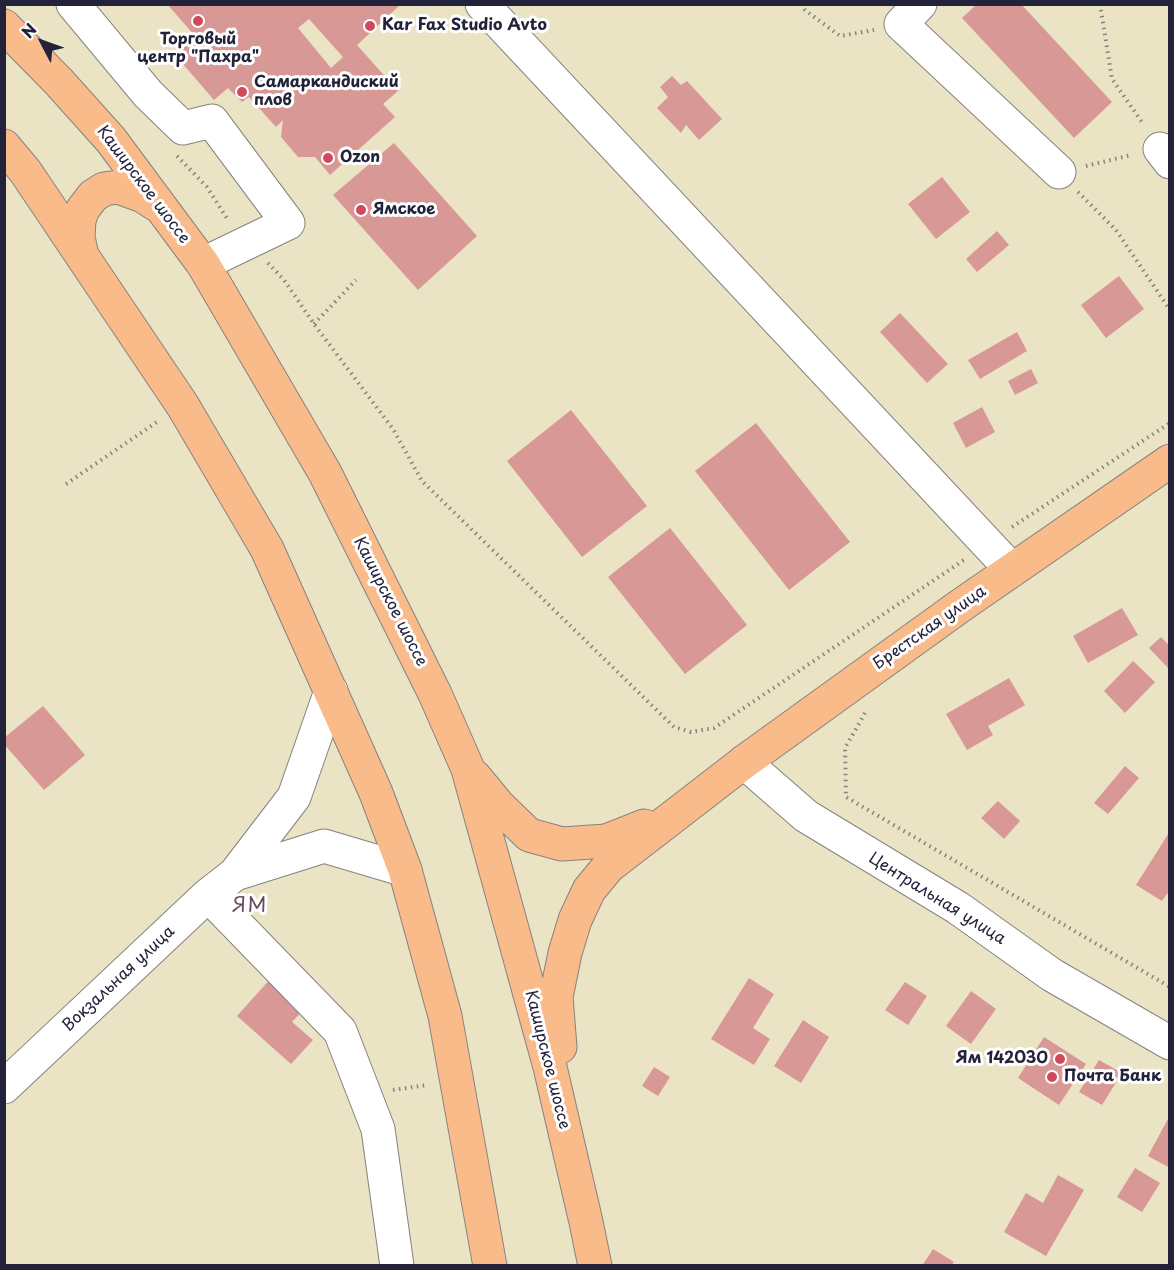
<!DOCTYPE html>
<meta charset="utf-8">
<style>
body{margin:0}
#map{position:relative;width:1174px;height:1270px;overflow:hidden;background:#eae3c4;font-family:"Playpen Sans",sans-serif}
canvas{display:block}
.frame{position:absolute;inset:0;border:6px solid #22223b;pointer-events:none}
.north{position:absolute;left:12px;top:12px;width:60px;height:60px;-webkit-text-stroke:4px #fff;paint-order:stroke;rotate:311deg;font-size:16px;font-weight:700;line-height:24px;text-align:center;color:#22223b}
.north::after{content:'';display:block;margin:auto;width:21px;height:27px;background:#22223b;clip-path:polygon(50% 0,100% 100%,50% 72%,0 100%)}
</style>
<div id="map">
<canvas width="1174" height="1270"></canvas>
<div class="frame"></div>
<div class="north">N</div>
</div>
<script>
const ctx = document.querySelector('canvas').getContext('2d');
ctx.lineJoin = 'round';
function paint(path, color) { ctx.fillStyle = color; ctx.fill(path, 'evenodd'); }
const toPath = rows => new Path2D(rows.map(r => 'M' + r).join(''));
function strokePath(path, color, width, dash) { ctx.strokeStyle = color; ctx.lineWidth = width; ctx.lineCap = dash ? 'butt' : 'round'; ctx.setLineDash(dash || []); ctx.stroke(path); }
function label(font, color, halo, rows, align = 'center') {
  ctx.font = font + ' "Playpen Sans",sans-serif'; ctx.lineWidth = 6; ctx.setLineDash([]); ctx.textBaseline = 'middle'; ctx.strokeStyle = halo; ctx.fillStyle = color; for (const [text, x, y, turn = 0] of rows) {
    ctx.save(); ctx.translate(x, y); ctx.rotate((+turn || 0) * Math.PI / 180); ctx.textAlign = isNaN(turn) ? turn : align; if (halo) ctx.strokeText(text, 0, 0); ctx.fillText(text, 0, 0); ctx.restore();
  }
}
paint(toPath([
 [167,4,401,4,357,45,398,91,383,104,395,117,330,175,315,157,298,157,281,137,283,120,276,127,249,97,242,102,228,88,214,100,175,55,196,37],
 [309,19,343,57,331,68,298,28],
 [977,4,1021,4,1112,102,1074,138,962,18],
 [672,76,681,85,687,81,722,119,699,140,686,125,681,133,657,108,668,97,660,87],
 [394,143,477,236,418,290,333,195],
 [942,177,970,212,936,239,908,204],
 [997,231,1009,245,977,272,966,259],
 [1119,276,1144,309,1106,338,1081,305],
 [900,313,948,364,927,383,880,332],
 [1017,332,1027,351,980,379,968,360],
 [1031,369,1038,383,1015,395,1008,381],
 [982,407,995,432,966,448,953,423],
 [571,410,647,506,582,557,507,461],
 [756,423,850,542,789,590,695,471],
 [670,528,747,625,685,674,608,577],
 [1122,608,1138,635,1088,663,1073,636],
 [1161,637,1170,646,1170,670,1149,648],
 [1133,661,1155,682,1125,713,1104,691],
 [1009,678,1025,705,988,726,993,735,967,750,946,714],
 [43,706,85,755,44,790,4,744,4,738],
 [1125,766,1139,778,1108,814,1094,803],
 [998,801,1020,821,1004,839,981,818],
 [1170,831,1170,890,1162,901,1136,885],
 [273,976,307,1006,292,1022,313,1040,291,1064,237,1016],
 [749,978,774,994,753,1028,770,1039,754,1065,711,1039],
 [905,982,927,996,908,1025,885,1010],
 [971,991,996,1009,971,1044,946,1026],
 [803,1020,829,1037,801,1083,774,1066],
 [1044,1037,1086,1064,1059,1105,1018,1078],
 [1099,1060,1122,1073,1102,1105,1079,1092],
 [654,1067,670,1077,658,1096,642,1086],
 [1170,1115,1170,1168,1148,1156],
 [1135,1168,1160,1183,1142,1212,1117,1197],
 [1058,1175,1084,1190,1046,1256,1004,1232,1026,1193,1043,1203],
 [933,1249,954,1262,951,1266,922,1266]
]), '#d89896');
const minor = toPath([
 [73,4,148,94,183,128,212,121,288,223,203,264],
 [482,4,1012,570],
 [920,4,901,24,1059,172],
 [1160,149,1170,162],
 [744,762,806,816,958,908,1052,975,1170,1043],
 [235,874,324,846,405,870],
 [208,895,340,1031,378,1129,397,1266],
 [4,1087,208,895,235,874,294,797,331,691]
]);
const major = toPath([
 [4,26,59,82,111,140,203,264,325,473,435,694,468,769,550,1067,586,1222,595,1266],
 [4,146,25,171,183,406,267,549,376,793,405,870,445,1016,490,1266],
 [82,256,78,237,79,220,83,209,93,196,104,189,118,187,143,196,157,205],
 [474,776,498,805,529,835,562,844,606,841,644,826],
 [560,1047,556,997,565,953,575,920,589,890,608,867,744,762,960,606,1170,461]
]);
strokePath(minor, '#868280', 35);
strokePath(major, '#868280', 35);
strokePath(toPath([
 [801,4,805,10,840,36,874,30],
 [1100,4,1112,79,1144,125],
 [177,156,207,187,228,220],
 [1086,166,1131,155],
 [1078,192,1116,230,1170,310],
 [268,263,284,280,314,324,393,429,422,481,674,727,691,732,714,728,964,560],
 [314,324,356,280],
 [66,484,157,422],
 [1012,527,1170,423],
 [865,713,845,748,846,797,1170,987],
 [393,1090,427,1085]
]), '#868280', 4, [1.5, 4.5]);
strokePath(minor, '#fff', 33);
strokePath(major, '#fabb8b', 33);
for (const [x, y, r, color] of [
 [198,21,6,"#d1495b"],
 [370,26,6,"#d1495b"],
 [242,92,6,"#d1495b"],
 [328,158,6,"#d1495b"],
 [361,210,6,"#d1495b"],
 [1060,1059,6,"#d1495b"],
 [1052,1077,6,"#d1495b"]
]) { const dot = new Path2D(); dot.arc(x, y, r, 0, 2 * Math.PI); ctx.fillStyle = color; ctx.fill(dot); strokePath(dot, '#fff', 2); }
label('bold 16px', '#22223b', '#fff', [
 ["Kar Fax Studio Avto",382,26],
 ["Торговый",198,40,"center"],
 ["центр \"Пахра\"",198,58,"center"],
 ["Самаркандиский",254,83],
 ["плов",254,101],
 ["Ozon",340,158],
 ["Ямское",373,210],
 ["Ям 142030",1048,1059,"right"],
 ["Почта Банк",1064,1077]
], 'left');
label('16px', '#22223b', '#fff', [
 ["Каширское шоссе",143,185,53],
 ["Каширское шоссе",390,602,63],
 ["Брестская улица",930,628,-35],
 ["Центральная улица",937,899,32],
 ["Вокзальная улица",119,979,-43],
 ["Каширское шоссе",547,1060,76]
]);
ctx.letterSpacing = '1.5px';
label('20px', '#624b5b', '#fff', [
 ["ЯМ",250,906]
]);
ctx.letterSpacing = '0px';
</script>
